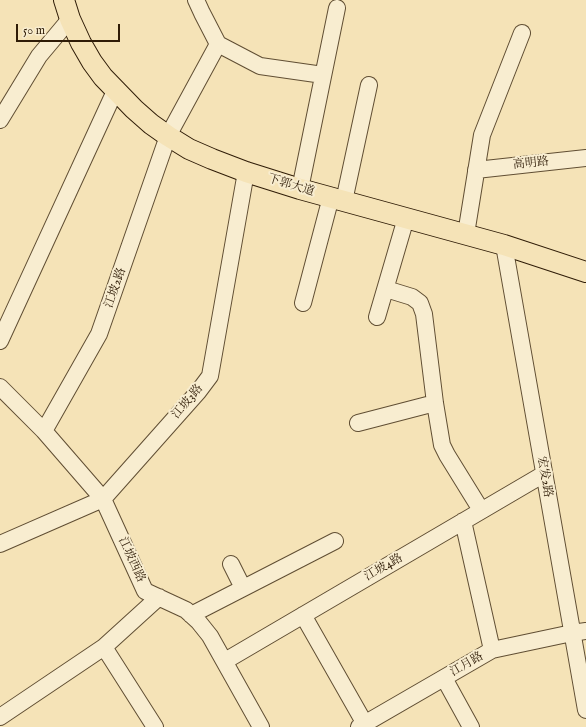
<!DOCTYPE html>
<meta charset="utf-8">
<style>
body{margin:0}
#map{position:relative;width:586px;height:727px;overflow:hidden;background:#f5e3b7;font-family:"IM FELL English",serif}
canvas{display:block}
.scale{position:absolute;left:16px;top:24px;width:104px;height:18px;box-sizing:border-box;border:2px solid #2f1c07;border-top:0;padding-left:5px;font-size:12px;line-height:14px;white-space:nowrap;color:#2f1c07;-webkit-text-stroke:3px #f8edd0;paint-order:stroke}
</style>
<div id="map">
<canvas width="586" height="727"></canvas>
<div class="scale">50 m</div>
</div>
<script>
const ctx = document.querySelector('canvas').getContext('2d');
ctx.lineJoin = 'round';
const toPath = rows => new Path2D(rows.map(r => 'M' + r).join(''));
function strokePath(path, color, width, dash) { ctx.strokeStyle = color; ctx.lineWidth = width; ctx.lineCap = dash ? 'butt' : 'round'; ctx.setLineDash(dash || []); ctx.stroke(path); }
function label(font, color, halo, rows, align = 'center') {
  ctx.font = font + ' "IM FELL English","Noto Serif SC",serif'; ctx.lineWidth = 4; ctx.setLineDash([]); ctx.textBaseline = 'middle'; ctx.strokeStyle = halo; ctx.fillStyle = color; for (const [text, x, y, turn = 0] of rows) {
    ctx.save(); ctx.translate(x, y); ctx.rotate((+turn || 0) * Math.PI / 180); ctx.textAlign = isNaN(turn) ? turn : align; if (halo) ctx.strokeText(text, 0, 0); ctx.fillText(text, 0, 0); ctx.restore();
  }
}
const minor = toPath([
 [196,0,202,13,218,44,260,66,323,75],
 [0,120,39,56,70,19],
 [476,170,586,158],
 [300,189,337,8],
 [344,201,369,85],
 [466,234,482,135,522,33],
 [504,245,586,710],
 [386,289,412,297,420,303,424,314,435,403,442,445,447,455,481,510],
 [303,303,331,197],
 [377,317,406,218],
 [0,341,115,91],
 [0,387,44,431,103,499,145,591,186,610,198,621,210,636,261,727],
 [358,423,435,403],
 [44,431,99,334,168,136,218,44],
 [463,521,492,650],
 [0,544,103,499,198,392,210,376,246,172],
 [231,564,243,588],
 [191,615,335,541],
 [303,615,365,724],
 [104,647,159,597],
 [225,661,544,474],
 [444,678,471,727],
 [0,717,104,647,155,727],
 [359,727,492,650,572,633,586,631]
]);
const major = toPath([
 [64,0,70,19,81,43,92,62,103,77,134,109,151,124,168,136,189,149,212,159,246,172,300,189,504,245,586,272]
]);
strokePath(minor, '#604e33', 18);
strokePath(major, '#2f1c07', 22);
strokePath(minor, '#f8edd0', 16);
strokePath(major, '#f5e3b7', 20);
label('12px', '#2f1c07', '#f8edd0', [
 ["高明路",531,164,-6],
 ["下郭大道",291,186,17],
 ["江坡2路",116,288,-71],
 ["江坡3路",188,402,-50],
 ["宏发2路",544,477,80],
 ["江坡西路",131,560,65],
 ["江坡4路",384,568,-30],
 ["江月路",467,665,-30]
]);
</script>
